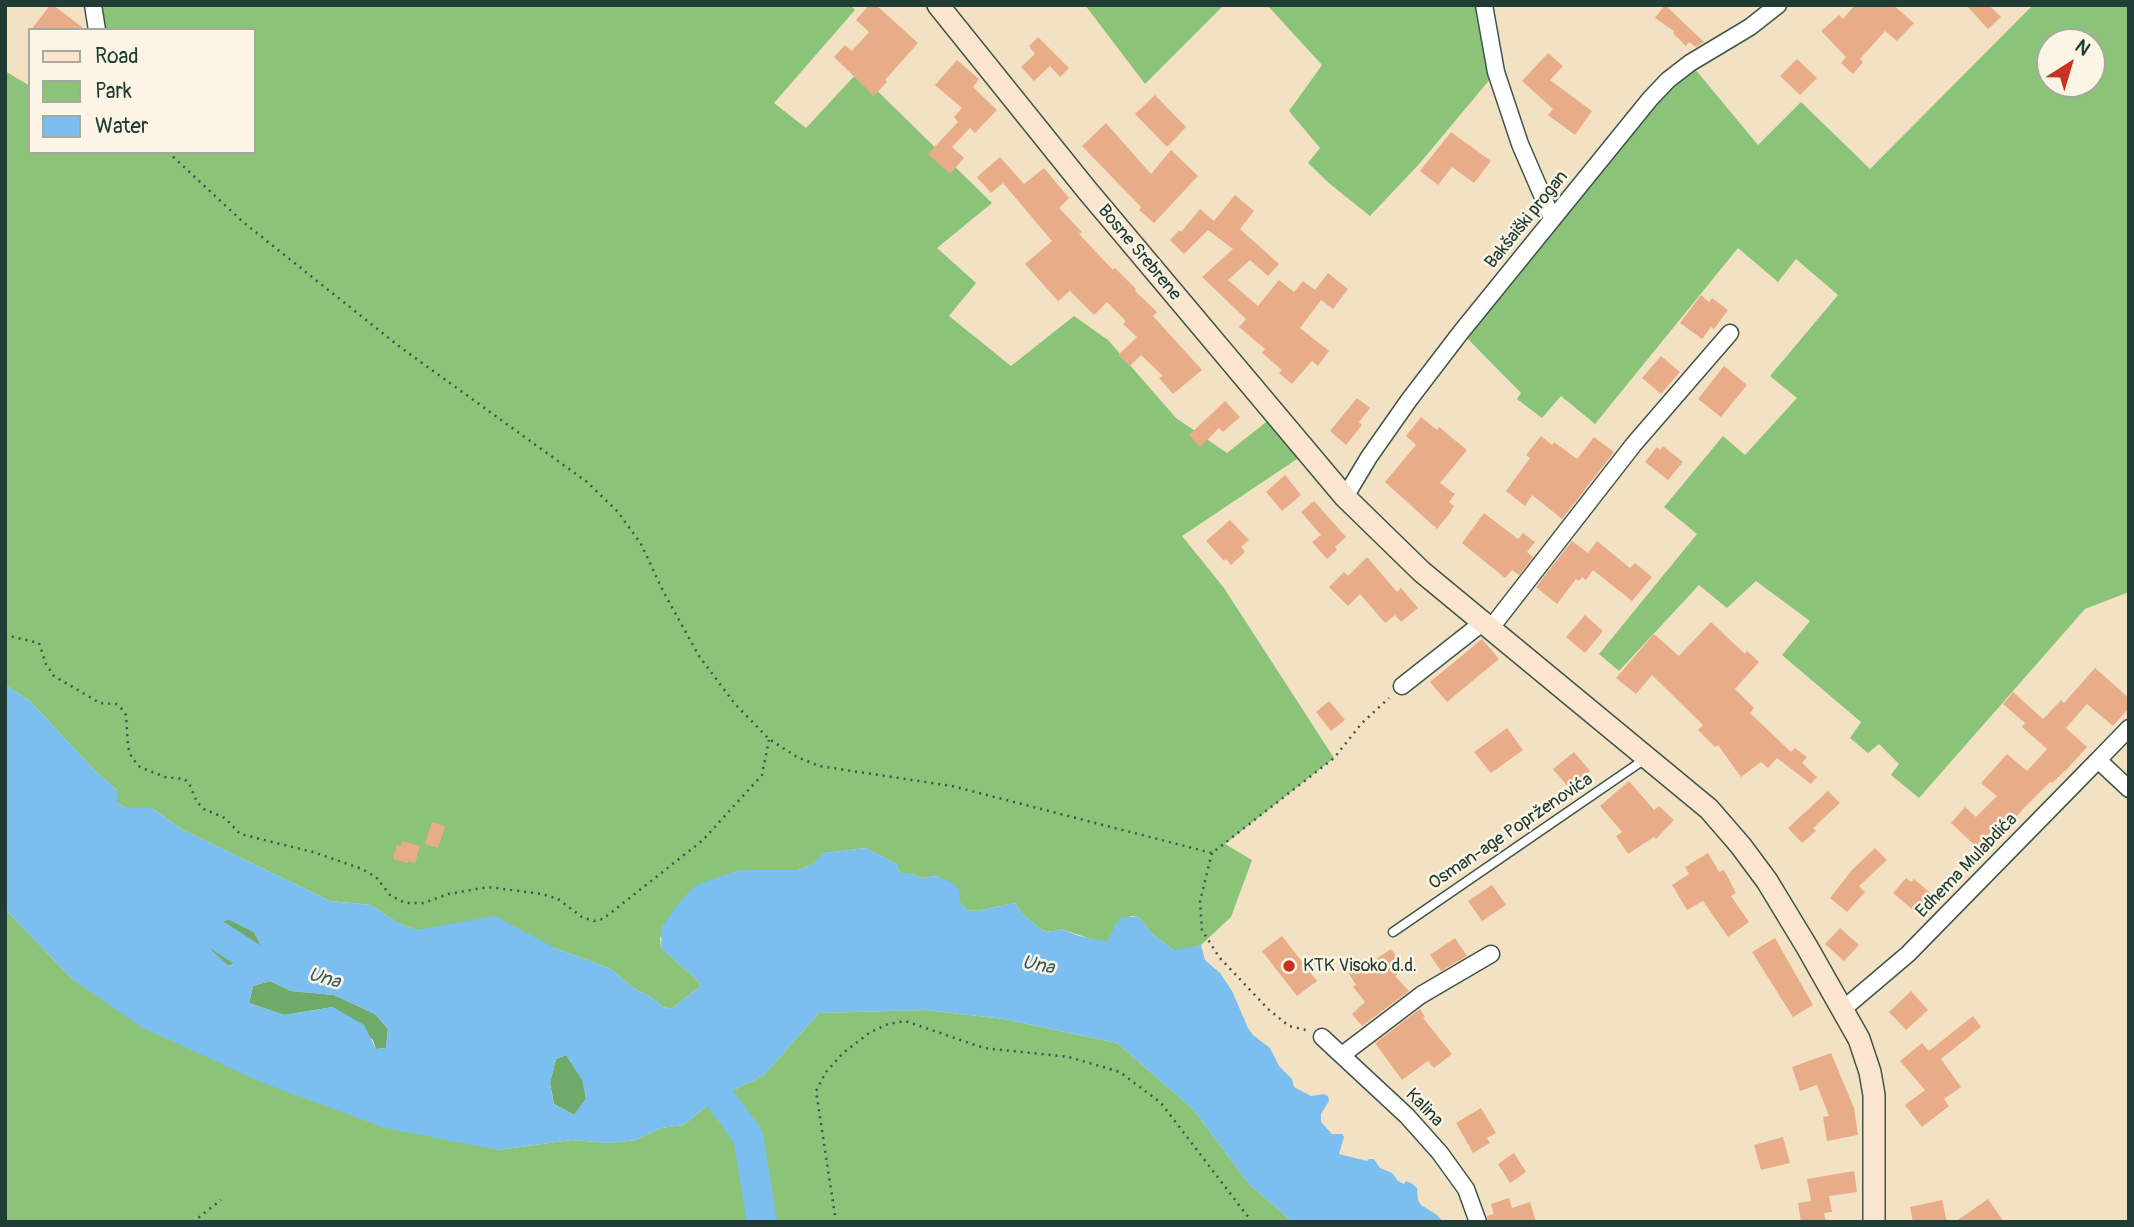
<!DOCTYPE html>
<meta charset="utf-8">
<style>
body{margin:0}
#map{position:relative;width:2134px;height:1227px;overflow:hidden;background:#f2e1c3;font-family:Pangolin,sans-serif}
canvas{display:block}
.frame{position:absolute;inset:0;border:7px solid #1f3d34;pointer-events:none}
.legend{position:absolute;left:28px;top:28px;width:228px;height:126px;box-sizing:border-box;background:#fcf5e5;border:2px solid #a4ab9e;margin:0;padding:9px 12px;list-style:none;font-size:21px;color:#1f3d34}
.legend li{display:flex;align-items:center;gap:14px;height:35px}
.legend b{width:35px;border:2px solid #a4ab9e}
.north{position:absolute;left:2036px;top:28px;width:70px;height:70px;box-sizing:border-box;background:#fcf5e5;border:2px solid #a4ab9e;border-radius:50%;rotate:37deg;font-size:19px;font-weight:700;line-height:28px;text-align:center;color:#1f3d34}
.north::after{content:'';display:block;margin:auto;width:24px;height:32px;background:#c8321e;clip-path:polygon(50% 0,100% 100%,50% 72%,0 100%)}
</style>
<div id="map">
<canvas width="2134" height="1227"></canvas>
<div class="frame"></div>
<ul class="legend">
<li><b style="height:9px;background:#fbe5cf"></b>Road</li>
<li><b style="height:19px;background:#8bc479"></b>Park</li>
<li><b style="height:19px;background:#7bbef0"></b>Water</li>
</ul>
<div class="north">N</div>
</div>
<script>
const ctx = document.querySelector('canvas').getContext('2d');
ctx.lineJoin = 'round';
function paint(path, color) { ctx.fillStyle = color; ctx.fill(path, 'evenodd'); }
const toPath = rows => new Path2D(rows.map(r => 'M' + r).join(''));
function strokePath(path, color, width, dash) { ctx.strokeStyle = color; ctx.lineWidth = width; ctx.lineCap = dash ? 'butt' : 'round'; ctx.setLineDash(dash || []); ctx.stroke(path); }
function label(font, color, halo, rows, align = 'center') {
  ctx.font = font + ' Pangolin,sans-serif'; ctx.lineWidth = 5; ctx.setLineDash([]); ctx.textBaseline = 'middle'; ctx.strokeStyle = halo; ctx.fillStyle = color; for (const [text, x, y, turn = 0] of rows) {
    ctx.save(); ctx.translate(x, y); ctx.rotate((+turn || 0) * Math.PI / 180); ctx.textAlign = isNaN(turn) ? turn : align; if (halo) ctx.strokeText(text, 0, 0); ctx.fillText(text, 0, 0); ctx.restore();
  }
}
paint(toPath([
 [93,5,850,5,855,10,774,103,806,128,858,72,992,203,937,248,976,283,949,316,1011,366,1074,316,1108,340,1176,418,1227,453,1275,415,1306,453,1182,536,1224,588,1334,758,1225,844,1252,860,1231,917,1201,945,1184,950,1174,950,1152,934,1139,917,1131,916,1117,922,1111,937,1107,942,1100,942,1061,929,1052,932,1042,930,1022,914,1015,903,977,911,967,910,960,903,958,895,937,876,921,878,911,873,901,873,898,869,897,864,865,848,825,853,811,865,798,870,741,870,712,880,660,938,661,948,695,978,701,986,671,1009,663,1007,651,997,633,988,611,969,555,948,445,927,416,930,398,923,371,905,330,901,181,829,152,808,126,808,117,803,117,790,96,772,29,700,5,685,5,71,30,86,30,152,254,152,254,30,97,30],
 [1085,5,1224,5,1145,84],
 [1267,5,1484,5,1496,72,1420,163,1370,216,1330,184,1308,163,1320,148,1289,111,1322,65],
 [2033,5,2129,5,2129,592,2085,609,1919,798,1891,775,1899,764,1879,744,1868,753,1850,738,1861,722,1782,655,1810,621,1756,581,1727,608,1699,585,1619,671,1599,654,1697,534,1664,507,1723,436,1745,455,1797,398,1770,376,1838,295,1796,259,1778,282,1738,248,1595,424,1561,396,1542,418,1517,399,1521,393,1461,332,1690,63,1758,145,1801,102,1870,169],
 [2050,42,2092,42,2092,84,2050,84],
 [5,909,73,980,498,1150,571,1140,610,1143,636,1140,661,1128,683,1125,719,1097,763,1076,819,1013,925,1010,1004,1019,1117,1043,1193,1109,1249,1184,1293,1222,5,1222]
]), '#8bc479');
paint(toPath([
 [229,919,254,932,264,951,228,966,208,947,218,923],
 [270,981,291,991,334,995,375,1014,388,1029,386,1048,376,1049,373,1040,333,1007,284,1015,249,1003,253,986],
 [566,1055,583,1080,586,1099,574,1115,554,1104,550,1083,556,1059]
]), '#70aa69');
paint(toPath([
 [5,685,29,700,96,772,117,790,117,803,126,808,152,808,181,829,330,901,371,905,398,923,416,930,495,916,555,948,611,969,633,988,651,997,663,1007,671,1009,701,986,695,978,661,948,662,927,675,908,688,893,698,884,741,870,798,870,811,865,824,853,865,848,897,864,898,869,901,873,911,873,921,878,937,876,951,882,959,889,960,903,967,910,977,911,1015,903,1022,914,1042,930,1051,932,1061,929,1079,936,1107,942,1117,922,1123,917,1139,917,1152,934,1174,950,1201,945,1205,960,1220,973,1232,991,1248,1028,1253,1035,1270,1048,1279,1066,1292,1079,1294,1087,1311,1096,1324,1094,1328,1096,1329,1101,1321,1114,1321,1122,1332,1134,1342,1134,1344,1137,1339,1154,1367,1161,1369,1159,1374,1159,1380,1168,1392,1173,1398,1181,1404,1184,1406,1181,1411,1183,1417,1188,1418,1200,1421,1205,1437,1215,1443,1222,1293,1222,1249,1184,1193,1109,1117,1043,1004,1019,925,1010,819,1013,763,1076,719,1097,683,1125,661,1128,636,1140,610,1143,571,1140,498,1150,385,1128,263,1083,143,1028,73,980,5,909],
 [229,920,254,932,263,951,229,966,208,947,218,923],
 [270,981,291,991,334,995,375,1014,388,1029,386,1048,376,1049,364,1025,333,1007,284,1015,249,1003,253,986],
 [566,1055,582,1080,586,1098,574,1115,554,1104,550,1084,556,1059]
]), '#7bbef0');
strokePath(toPath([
 [180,911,254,959,290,969],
 [696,1066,748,1136,762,1222]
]), '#7bbef0', 30);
paint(toPath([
 [50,5,53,5,86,30,31,30],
 [869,5,876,5,918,43,885,80,887,82,874,96,834,57,845,45,852,51,869,32,856,20],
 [1665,5,1686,25,1704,42,1696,47,1689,42,1686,46,1673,33,1674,31,1655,18],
 [1855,5,1893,5,1914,23,1897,41,1885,31,1860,59,1863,62,1853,74,1841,63,1846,57,1821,31,1839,15,1843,19],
 [1966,5,1989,5,2001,17,1988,29],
 [1038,37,1069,68,1060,77,1050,66,1034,81,1021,67,1035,54,1029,46],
 [1548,53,1563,66,1550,80,1592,111,1575,135,1548,115,1553,109,1522,81],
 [1797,59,1817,78,1800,95,1780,76],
 [957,60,979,79,973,87,997,110,975,133,970,128,952,147,964,158,950,174,928,154,958,122,954,117,962,108,935,85],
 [1155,95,1186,127,1167,147,1135,114],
 [1106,123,1151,174,1171,150,1198,176,1154,223,1139,210,1141,207,1082,146],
 [1451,132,1491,161,1474,183,1452,167,1438,185,1420,171],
 [1000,157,1024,184,1044,168,1069,198,1059,208,1082,232,1079,234,1113,270,1115,268,1136,289,1135,291,1157,312,1153,316,1202,370,1173,394,1159,378,1163,376,1141,355,1130,366,1118,355,1137,337,1123,324,1126,321,1107,302,1094,315,1070,291,1058,301,1025,264,1052,241,1003,183,991,193,977,177],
 [1235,195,1254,211,1240,229,1279,264,1268,276,1250,260,1228,280,1258,306,1279,280,1294,292,1303,281,1315,290,1328,273,1348,289,1333,309,1321,300,1300,328,1329,351,1318,366,1312,361,1292,384,1279,373,1282,370,1262,353,1265,349,1239,327,1246,319,1202,277,1233,249,1208,230,1184,254,1170,240,1179,230,1181,232,1200,209,1214,221],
 [1701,295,1709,302,1712,298,1728,310,1714,329,1711,327,1702,339,1680,323],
 [1661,356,1680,372,1661,394,1642,378],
 [1724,366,1747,385,1721,417,1698,399],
 [1357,398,1370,408,1359,422,1362,425,1346,445,1330,431],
 [1225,401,1240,417,1223,432,1219,428,1200,447,1189,435],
 [1421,417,1437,430,1439,427,1467,450,1440,483,1455,494,1449,502,1454,506,1450,513,1437,529,1385,482,1416,445,1406,436],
 [1541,436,1552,445,1554,442,1577,459,1594,437,1614,452,1562,519,1532,495,1525,506,1506,491,1530,458,1526,455],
 [1663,446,1683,462,1668,480,1645,462,1657,447,1660,450],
 [1285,475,1301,495,1282,511,1266,492],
 [1314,501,1346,537,1335,547,1337,550,1327,559,1312,542,1321,535,1301,512],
 [1484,513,1518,539,1523,533,1535,542,1527,552,1533,557,1519,575,1512,570,1505,578,1462,543],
 [1230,520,1249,540,1241,547,1245,552,1231,565,1226,559,1224,561,1206,541],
 [1572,541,1588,553,1597,541,1630,568,1635,563,1652,577,1632,601,1593,570,1586,580,1582,577,1579,581,1576,579,1557,604,1536,587],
 [1367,557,1397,592,1401,588,1418,608,1401,622,1395,615,1385,623,1360,594,1348,606,1329,587,1344,572,1348,576],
 [1585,615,1603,631,1585,653,1566,637],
 [1711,622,1745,654,1747,651,1759,662,1735,689,1754,708,1750,713,1791,752,1795,748,1807,757,1802,763,1817,777,1811,784,1777,758,1768,768,1761,762,1741,777,1718,745,1715,747,1698,730,1703,725,1652,675,1636,694,1616,678,1654,634,1679,656],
 [1482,639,1499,659,1447,702,1430,682],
 [2095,668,2129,698,2129,708,2113,726,2087,704,2066,728,2087,747,2068,768,2052,783,2050,782,2023,809,1984,854,1951,823,1965,807,1976,817,1997,796,1981,783,2007,754,2027,771,2047,749,2022,727,2025,723,2003,704,2013,692,2043,719,2061,700,2064,703],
 [1329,701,1345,720,1331,731,1316,712],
 [1507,728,1523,750,1491,773,1474,752],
 [1574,752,1590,771,1569,788,1553,769],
 [1629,781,1654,810,1659,806,1674,820,1656,839,1654,837,1628,854,1616,836,1622,832,1600,806],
 [1828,791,1840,803,1813,828,1816,831,1802,843,1788,828],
 [432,822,445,826,438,848,425,844],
 [402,841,420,846,415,863,408,861,408,863,393,859,397,845,401,846],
 [1875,848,1887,860,1859,886,1865,892,1847,912,1830,898,1852,870],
 [1708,853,1719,872,1724,870,1736,893,1731,896,1749,922,1728,937,1703,901,1687,910,1672,885,1689,874,1685,867],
 [1906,878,1911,882,1914,879,1934,896,1919,915,1893,893],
 [1492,885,1506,905,1482,921,1468,901],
 [1840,928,1859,945,1844,961,1825,944],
 [1282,936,1317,981,1297,996,1262,951],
 [1455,938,1467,956,1441,971,1430,955],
 [1775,938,1813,1005,1793,1017,1752,952],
 [1391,949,1405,969,1395,976,1409,991,1362,1026,1352,1014,1365,1002,1353,987,1356,985,1346,969,1361,959,1366,966],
 [1911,991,1928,1010,1906,1030,1889,1012],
 [1420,1009,1425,1017,1423,1018,1452,1054,1434,1068,1428,1061,1402,1080,1375,1043],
 [1973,1016,1981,1027,1941,1059,1961,1087,1944,1099,1949,1106,1922,1127,1905,1105,1925,1090,1900,1061,1922,1043,1929,1051],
 [1831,1053,1854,1108,1858,1135,1827,1141,1823,1117,1829,1116,1817,1085,1800,1091,1792,1067],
 [1481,1108,1496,1133,1487,1138,1490,1143,1473,1153,1456,1123],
 [1783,1137,1790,1163,1761,1170,1754,1145],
 [1514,1153,1526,1172,1510,1183,1498,1164],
 [1854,1171,1857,1192,1829,1196,1832,1212,1824,1213,1826,1222,1801,1222,1798,1203,1811,1201,1807,1179],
 [1509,1198,1512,1208,1530,1202,1536,1222,1488,1222,1487,1216,1494,1214,1491,1204],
 [1988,1199,2004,1222,1955,1222],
 [1942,1200,1947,1222,1913,1222,1910,1207]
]), '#e8ad88');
const lane = toPath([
 [1393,932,1645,759]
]);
const street = toPath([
 [93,5,97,30],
 [1484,5,1496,72,1520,144,1552,218],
 [1345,497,1369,457,1409,400,1461,332,1650,99,1668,80,1690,63,1750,27,1778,5],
 [1490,629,1634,444,1730,333],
 [1402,686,1482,623],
 [2098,760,2129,728],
 [1842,1010,1908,954,2098,760,2129,789],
 [1322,1037,1407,1116,1440,1153,1466,1189,1478,1222],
 [1342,1055,1421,995,1491,954]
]);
const secondary = toPath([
 [938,5,1086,189,1345,497,1422,572,1709,809,1741,846,1767,881,1807,947,1859,1039,1870,1072,1874,1095,1874,1222]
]);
strokePath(lane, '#3f5649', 11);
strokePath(street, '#3f5649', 19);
strokePath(secondary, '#3f5649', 24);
strokePath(toPath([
 [168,152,243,222,400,347,587,482,618,512,641,544,663,591,699,656,735,704,769,739,797,757,819,766,952,786,1212,853,1334,758,1362,723,1389,698],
 [5,635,39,643,46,664,54,676,100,703,116,704,121,708,126,715,128,747,132,758,140,767,165,777,184,779,189,783,197,802,204,809,225,818,240,834,313,852,362,869,376,877,390,895,405,903,424,903,448,894,488,887,542,894,558,899,582,917,594,921,603,919,703,840,762,775,769,740],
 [1212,853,1200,901,1202,930,1219,957,1268,1009,1289,1026,1306,1030],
 [193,1222,221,1200],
 [836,1222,816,1091,826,1072,843,1053,869,1033,888,1024,905,1021,984,1048,1069,1057,1120,1072,1161,1103,1252,1222]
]), '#3f5649', 2.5, [2, 5]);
strokePath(lane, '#fff', 8);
strokePath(street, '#fff', 16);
strokePath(secondary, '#fbe5cf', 21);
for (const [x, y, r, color] of [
 [1289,966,7,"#c8321e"]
]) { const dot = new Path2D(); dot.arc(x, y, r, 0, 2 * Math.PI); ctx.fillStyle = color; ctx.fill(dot); strokePath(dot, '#fcf5e5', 2.5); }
label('18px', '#1f3d34', '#fcf5e5', [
 ["Bakšaiški progan",1527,220,-51],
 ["Bosne Srebrene",1139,253,50],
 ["Osman-age Poprženovića",1511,832,-34],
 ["Edhema Mulabdića",1967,866,-46],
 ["Kalina",1424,1108,46]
]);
label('18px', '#1f3d34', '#fcf5e5', [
 ["KTK Visoko d.d.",1303,966]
], 'left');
label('italic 19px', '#365d63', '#fcf5e5', [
 ["Una",1038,966,11],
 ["Una",324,979,16]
]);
</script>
